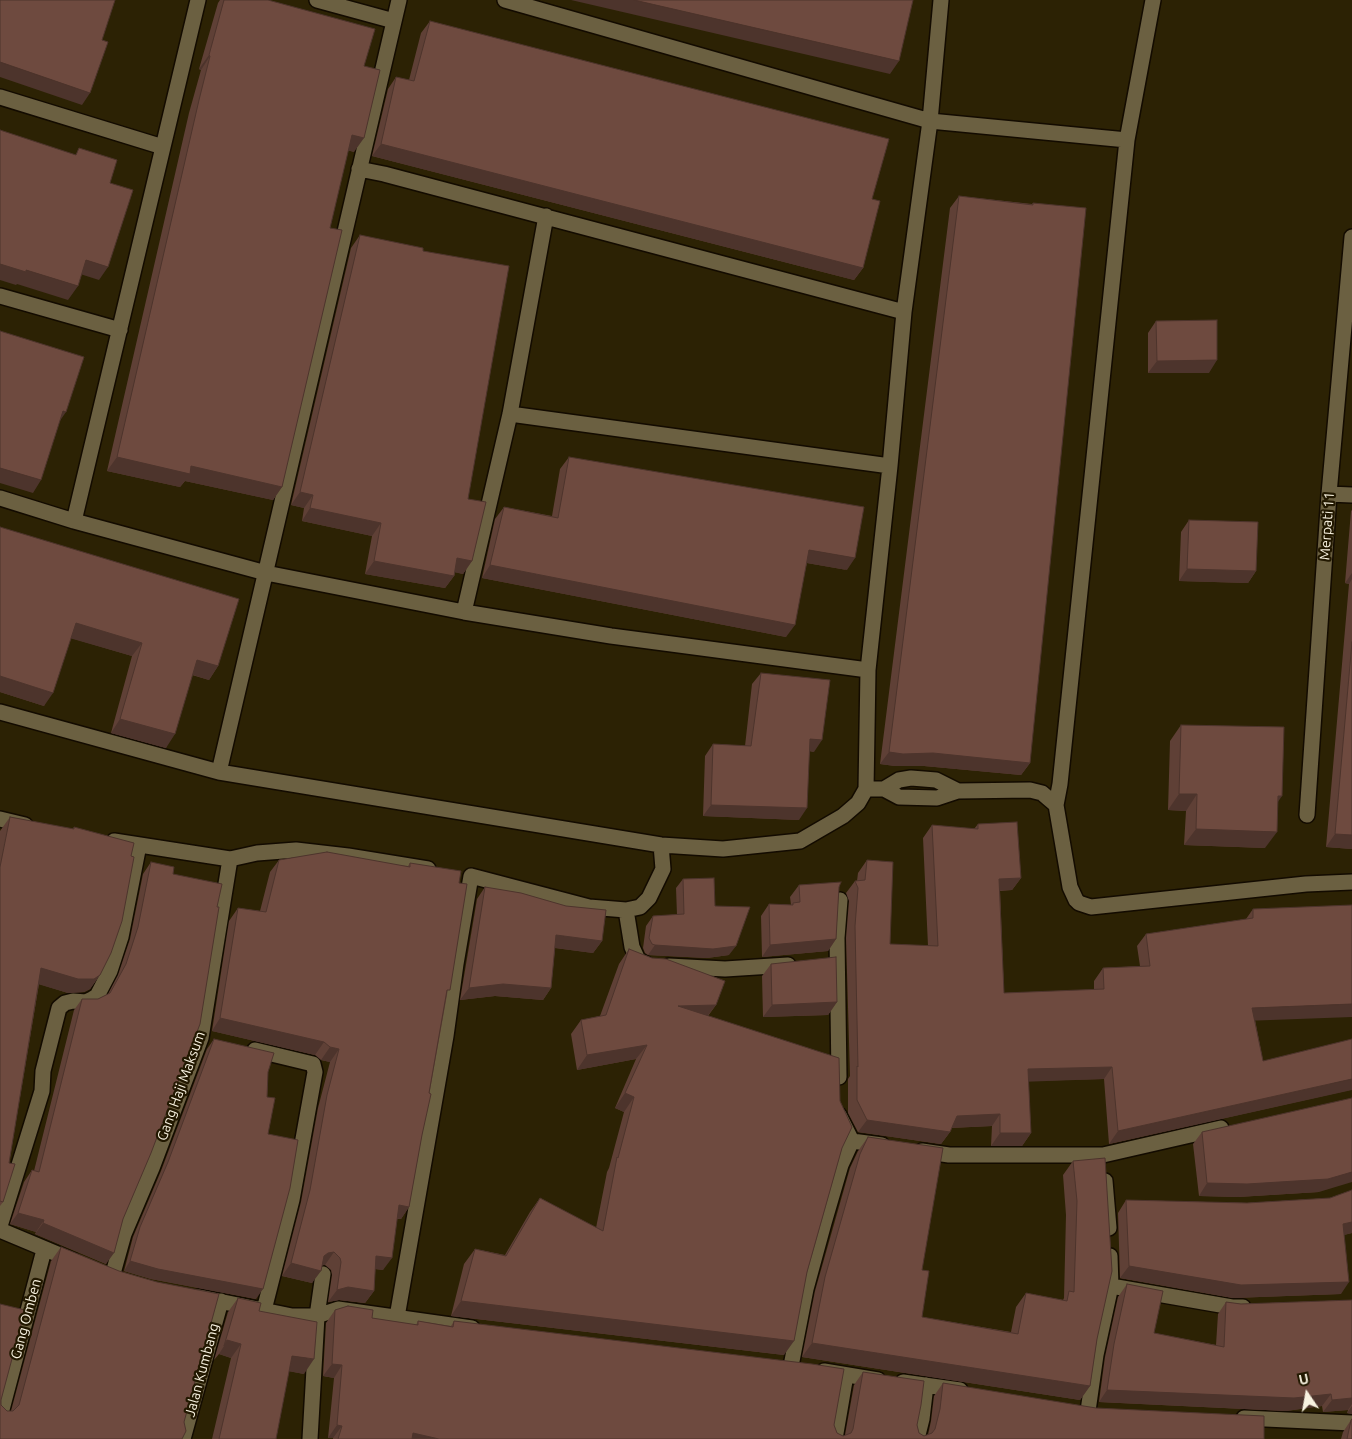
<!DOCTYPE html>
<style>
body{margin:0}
#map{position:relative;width:1352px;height:1439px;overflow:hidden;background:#2c2204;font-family:Ubuntu,sans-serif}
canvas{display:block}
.north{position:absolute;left:1282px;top:1369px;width:50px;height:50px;-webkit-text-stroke:4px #221800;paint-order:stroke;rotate:348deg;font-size:14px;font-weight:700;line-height:20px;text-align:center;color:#f8f2e0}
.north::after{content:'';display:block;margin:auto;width:18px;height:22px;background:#f8f2e0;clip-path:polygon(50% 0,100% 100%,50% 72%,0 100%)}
</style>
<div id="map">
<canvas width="1352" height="1439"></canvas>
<div class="north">U</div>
</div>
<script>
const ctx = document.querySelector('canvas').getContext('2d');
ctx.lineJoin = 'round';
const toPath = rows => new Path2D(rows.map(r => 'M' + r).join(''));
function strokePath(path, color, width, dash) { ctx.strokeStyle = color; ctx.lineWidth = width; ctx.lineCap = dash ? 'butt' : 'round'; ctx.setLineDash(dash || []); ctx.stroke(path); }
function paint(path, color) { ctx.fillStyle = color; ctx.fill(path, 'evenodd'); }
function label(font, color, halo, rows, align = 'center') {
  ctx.font = font + ' Ubuntu,sans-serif'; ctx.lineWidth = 4.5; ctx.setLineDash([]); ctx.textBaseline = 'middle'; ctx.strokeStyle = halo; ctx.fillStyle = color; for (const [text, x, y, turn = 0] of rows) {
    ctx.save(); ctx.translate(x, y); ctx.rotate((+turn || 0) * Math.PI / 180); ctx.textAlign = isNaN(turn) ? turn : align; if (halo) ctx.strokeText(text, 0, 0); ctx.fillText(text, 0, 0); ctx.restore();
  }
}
const minor = toPath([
 [317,0,394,21],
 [505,0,930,121,1127,140],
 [1153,0,1127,140,1060,784,1056,805,1070,887,1076,900,1079,903,1091,907,1306,884,1352,882],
 [0,97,163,147],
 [359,169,384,174,904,312],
 [0,296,120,330],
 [510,414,890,466],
 [1329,494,1352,495],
 [0,498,74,521,266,573,464,612,611,636,868,670],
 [74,521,198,0],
 [464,612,510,414,546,216],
 [0,712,219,772,661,845,723,849,800,841,843,816,858,803,866,789,868,670,890,466,904,312,930,121,941,0],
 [219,772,399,0],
 [866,789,884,789,899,797,937,798,958,791,1030,790,1042,793,1056,805],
 [884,789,899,780,911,778,936,780,958,791],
 [1307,815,1329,494,1352,237],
 [0,819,25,825],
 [114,841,230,859,257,853,296,850,348,856,428,869],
 [626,910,632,947,638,960,646,964],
 [669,966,725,969,788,965],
 [255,1050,313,1064,315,1072,292,1200,264,1310],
 [839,1077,837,938,840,900],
 [839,1115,852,1141,882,1145],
 [922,1151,949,1155,1103,1155,1221,1128],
 [1105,1181,1109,1228],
 [0,1226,42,1091,43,1071,59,1008,65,1003,73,1001,86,1002,92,999,97,996,110,971,121,937,139,845],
 [0,1230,74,1261],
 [112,1277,124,1234,152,1168,201,1038,230,859],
 [1111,1286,1232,1307,1243,1307],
 [199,1297,292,1316,317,1316,338,1309,472,1328],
 [397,1317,446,1036,456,964,471,876,589,907,626,910,640,907,649,898,663,869,661,845],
 [791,1366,806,1289,824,1223,841,1165,852,1141],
 [824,1371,878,1380],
 [903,1382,960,1390],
 [1088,1411,1096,1355,1111,1286,1110,1256],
 [0,1417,44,1250],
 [1244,1418,1352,1423],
 [183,1439,221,1301],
 [310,1439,317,1316,323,1274],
 [835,1439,846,1375],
 [917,1439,922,1419,926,1385]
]);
strokePath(minor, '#130b00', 18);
strokePath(minor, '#6b6041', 15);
paint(toPath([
 [220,0,268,0,364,66,354,152,348,150,330,228,282,487,273,500,185,481,180,487,107,471,189,113,201,70,199,69,218,3],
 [430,21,872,199,863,268,854,280,372,156,388,89,396,77,409,80,421,33],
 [959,196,1032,204,1033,203,1030,763,1021,775,924,766,895,766,880,764,950,208],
 [360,235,423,251,468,499,472,561,463,574,455,572,454,576,445,588,365,574,372,536,302,521,304,508,291,505,351,248],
 [1156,321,1209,373,1148,373,1148,333],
 [569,457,847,570,807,563,786,637,482,578,495,519,504,507,552,516,560,469],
 [1352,510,1352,849,1326,847,1349,584,1345,583,1351,511],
 [1189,520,1256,571,1248,583,1179,581,1181,532],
 [0,527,218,666,209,680,192,675,166,748,111,733,132,656,71,638,44,706,0,692],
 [761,673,814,752,810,751,799,820,703,816,705,756,713,744,745,746,752,684],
 [1181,725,1265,848,1184,845,1186,811,1168,810,1170,741],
 [10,817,73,829,74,827,100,975,90,989,84,992,68,993,39,984,9,1163,3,1202,0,1206,0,831],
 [978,824,1021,878,1012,890,1000,891,1004,993,1094,990,1094,981,1103,968,1140,966,1137,946,1146,934,1246,919,1253,909,1255,1020,1263,1061,1350,1090,1109,1144,1104,1079,1028,1081,1031,1133,1022,1146,991,1146,992,1126,951,1128,950,1132,941,1144,858,1132,848,1113,848,1079,850,1076,846,938,849,901,846,893,855,881,857,881,858,873,867,860,890,944,928,946,923,838,932,825,974,829],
 [279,860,408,866,410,863,459,883,447,995,409,1207,401,1219,397,1219,383,1270,375,1269,374,1291,365,1303,339,1300,328,1302,332,1275,331,1270,325,1265,322,1265,312,1283,282,1276,301,1202,318,1108,330,1062,321,1060,315,1055,212,1031,229,921,238,908,260,911,270,872],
 [151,862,173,874,123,1219,106,1264,35,1234,36,1232,10,1224,24,1182,32,1170,34,1171,74,1010,82,999,98,999,108,994,118,975,130,939,143,874],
 [683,879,715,906,729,955,707,958,648,955,645,953,643,948,646,926,653,916,677,915,676,888],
 [799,885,839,887,836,939,828,951,762,957,761,916,769,904,791,905,790,897],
 [485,887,602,941,593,953,555,948,551,988,543,1000,495,996,460,1000,477,899],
 [629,949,716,1005,708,1016,840,1101,842,1148,784,1355,451,1316,464,1264,475,1249,505,1255,530,1212,540,1198,596,1228,607,1172,609,1168,624,1112,615,1108,636,1059,577,1070,571,1034,581,1020,600,1016,619,964],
 [771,964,837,1002,828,1015,763,1017,762,976],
 [214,1039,268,1072,267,1097,268,1134,256,1299,151,1279,124,1271,133,1237,161,1171,207,1049],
 [1202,1132,1319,1192,1238,1197,1199,1196,1193,1144],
 [868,1137,922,1270,922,1317,1011,1332,1016,1307,1026,1293,1063,1300,1064,1298,1066,1215,1063,1175,1073,1161,1097,1339,1090,1386,1080,1400,802,1357,815,1291,850,1168,858,1151],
 [1352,1190,1352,1233,1344,1235,1341,1294,1233,1298,1120,1278,1118,1213,1126,1200,1247,1203,1330,1198],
 [61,1247,184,1422,0,1439,1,1400,1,1405,7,1411,11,1411,51,1261],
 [1127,1284,1154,1333,1216,1345,1218,1314,1226,1302,1241,1304,1352,1300,1352,1414,1347,1413,1348,1410,1323,1412,1322,1406,1286,1411,1099,1402,1105,1357,1118,1297],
 [238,1298,259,1311,304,1374,289,1371,276,1439,212,1439,231,1358,219,1354,214,1360,228,1312],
 [335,1310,372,1318,416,1325,418,1321,451,1326,454,1321,834,1425,837,1433,843,1436,845,1435,854,1385,863,1372,917,1425,919,1433,924,1436,928,1435,931,1421,934,1396,943,1383,1264,1439,333,1439,333,1438,328,1438,334,1378,323,1376,326,1323],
 [1351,1420,1352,1439,1341,1439,1343,1432]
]), '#5f4036');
paint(toPath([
 [571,0,634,0,899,61,890,74],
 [209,55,210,56,201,70,199,69],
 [0,62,90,93,82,105,0,77],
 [352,135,364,138,354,152,342,149],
 [381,144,863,268,854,280,372,156],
 [86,260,108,267,99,280,77,273],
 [0,264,26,270,78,286,68,300,17,284,16,285,0,280],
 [1217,360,1209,373,1148,373,1157,361],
 [63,411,66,412,57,425],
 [117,457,191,466,282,487,273,500,185,481,180,487,107,471],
 [0,468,41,480,33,493,0,483],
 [300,492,313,495,304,508,291,505],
 [310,508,381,523,372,536,302,521],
 [809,550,855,558,847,570,801,562],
 [457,558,472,561,463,574,448,571],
 [374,561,454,576,445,588,365,574],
 [490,565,795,625,786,637,482,578],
 [1187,569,1256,571,1248,583,1179,581],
 [1352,573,1352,579,1349,584,1345,583],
 [76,623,142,643,132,656,66,637],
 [197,660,218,666,209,680,187,673],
 [0,676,53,693,44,706,0,692],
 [120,719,175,734,166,748,111,733],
 [810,739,822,740,814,752,802,750],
 [889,752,933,753,1030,763,1021,775,924,766,895,766,880,764],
 [1179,794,1197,794,1186,811,1168,810],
 [1278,796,1282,796,1271,812],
 [711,805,807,808,799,820,703,816],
 [1196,829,1277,832,1265,848,1184,845],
 [1335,834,1352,835,1352,849,1326,847],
 [1021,878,1012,890,991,891,999,879],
 [556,935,602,941,593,953,548,947],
 [836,939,828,951,762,957,770,945],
 [655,945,736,946,729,955,707,958,648,955],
 [41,968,100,975,90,989,84,992,68,993,31,982],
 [503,984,551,988,543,1000,495,996,460,1000,469,988],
 [837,1002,828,1015,763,1017,772,1005],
 [1352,1004,1352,1017,1244,1021,1252,1008],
 [716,1005,705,1019,678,1006],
 [220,1018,324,1042,315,1055,212,1031],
 [647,1045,636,1059,577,1070,587,1055],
 [330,1047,339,1049,330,1062,321,1060],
 [1112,1067,1104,1079,1019,1082,1028,1069],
 [1352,1079,1352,1090,1109,1144,1118,1131],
 [625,1093,634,1097,624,1112,615,1108],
 [1000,1114,992,1126,948,1128,957,1116],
 [867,1120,950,1132,941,1144,858,1132],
 [1000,1133,1031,1133,1022,1146,991,1146],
 [1352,1172,1352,1182,1319,1192,1238,1197,1199,1196,1207,1183],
 [399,1205,409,1207,401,1219,391,1218],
 [18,1213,44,1220,36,1232,10,1224],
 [1352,1222,1352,1233,1335,1237,1343,1224],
 [43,1223,114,1253,106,1264,35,1234],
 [334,1252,325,1265,319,1266,324,1256,328,1253],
 [376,1256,392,1258,383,1270,367,1268],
 [130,1261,263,1289,256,1299,151,1279,124,1271],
 [291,1263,321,1271,312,1283,282,1276],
 [1129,1266,1349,1282,1341,1294,1233,1298,1120,1278],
 [348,1287,374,1291,365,1303,339,1300,328,1302,337,1290],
 [461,1301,794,1341,784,1355,451,1316],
 [227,1340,241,1344,231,1358,219,1354,224,1346],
 [812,1343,1090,1386,1080,1400,802,1357],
 [292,1356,314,1359,304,1374,282,1370],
 [332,1364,342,1365,334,1378,323,1376],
 [1107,1390,1331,1394,1322,1406,1286,1411,1099,1402],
 [1352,1398,1352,1404,1348,1410,1323,1412,1332,1400],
 [1352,1406,1352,1414,1347,1413],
 [337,1425,342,1426,333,1438,328,1438],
 [413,1433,439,1439,409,1439]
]), '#4d342c');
const building = toPath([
 [0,0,115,0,102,40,108,42,90,93,0,62,0,0],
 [224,0,268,0,375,29,364,66,380,70,364,138,352,135,330,228,342,230,282,487,191,466,190,474,117,457,199,100,210,56,209,55,224,0],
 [634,0,913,0,899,61,634,0],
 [430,21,889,139,872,199,880,201,863,268,381,144,396,77,414,81,430,21],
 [0,130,76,155,79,148,117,160,110,183,133,190,108,267,86,260,78,286,26,270,26,272,0,264,0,130],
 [959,196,1033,205,1033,203,1086,208,1030,763,933,753,903,754,889,752,959,196],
 [360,235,423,248,423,251,509,266,468,499,486,502,472,561,457,558,454,576,374,561,381,523,310,508,313,495,300,492,360,235],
 [1217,320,1217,360,1157,361,1156,321,1217,320],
 [0,331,84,357,66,412,63,411,41,480,0,468,0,331],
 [569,457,864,507,855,558,809,550,795,625,490,565,504,507,558,518,569,457],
 [1189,520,1258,522,1256,571,1187,569,1189,520],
 [0,527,239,599,218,666,197,660,175,734,120,719,142,643,76,623,53,693,0,676,0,527],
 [1352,642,1352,835,1335,834,1352,642],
 [761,673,830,680,822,740,810,739,807,808,711,805,713,744,751,746,761,673],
 [1181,725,1284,727,1282,796,1278,796,1277,832,1196,829,1197,794,1179,794,1181,725],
 [10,817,74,829,74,827,134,843,131,856,134,857,122,921,111,953,100,975,94,979,78,979,41,968,9,1163,15,1164,3,1202,0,1201,0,867,10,817],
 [1017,822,1021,878,999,879,1004,993,1104,989,1103,968,1150,966,1146,934,1253,918,1253,909,1352,905,1352,1004,1252,1008,1263,1061,1352,1039,1352,1079,1118,1131,1112,1067,1028,1069,1031,1133,1000,1133,1000,1114,957,1116,950,1132,867,1120,857,1100,857,1066,858,1067,855,926,858,888,855,881,865,880,867,860,893,862,890,944,938,946,932,825,978,829,978,824,1017,822],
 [327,852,410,867,410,863,461,871,459,883,467,884,450,990,447,990,429,1093,431,1094,422,1135,409,1207,399,1205,392,1258,376,1256,374,1291,348,1287,337,1290,341,1262,340,1258,334,1252,328,1253,324,1256,321,1271,291,1263,310,1190,327,1095,339,1049,330,1047,324,1042,220,1018,238,908,266,912,279,860,327,852],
 [151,862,174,867,173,874,222,884,217,907,219,907,200,1024,151,1153,123,1219,114,1253,43,1223,44,1220,18,1213,32,1170,39,1172,82,999,98,999,110,993,126,964,138,927,151,862],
 [714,878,715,906,750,907,736,946,713,949,655,945,652,944,649,938,653,916,684,914,683,879,714,878],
 [841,882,839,887,836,939,770,945,769,904,793,905,793,903,800,902,799,885,841,882],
 [485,887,521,893,566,906,606,910,602,941,556,935,551,988,503,984,469,988,485,887],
 [629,949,652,958,666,959,725,981,716,1005,678,1006,839,1058,840,1101,852,1127,842,1148,807,1272,794,1341,461,1301,475,1249,506,1256,540,1198,603,1231,617,1157,618,1158,634,1097,625,1093,647,1045,587,1055,581,1020,606,1015,629,949],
 [836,957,837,1002,772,1005,771,964,836,957],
 [214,1039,274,1053,268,1072,267,1097,275,1098,268,1134,298,1140,290,1188,263,1289,158,1269,130,1261,140,1227,168,1162,214,1039],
 [1352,1098,1352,1172,1328,1179,1247,1184,1207,1183,1202,1132,1352,1098],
 [868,1137,943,1148,922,1270,929,1271,922,1317,1018,1334,1026,1293,1067,1301,1069,1291,1074,1292,1077,1201,1073,1161,1105,1158,1112,1271,1097,1339,1090,1386,812,1343,825,1277,860,1154,868,1137],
 [1352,1190,1352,1222,1343,1224,1349,1282,1241,1285,1129,1266,1126,1200,1247,1203,1330,1198,1352,1190],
 [61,1247,119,1271,157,1282,219,1294,184,1422,186,1431,182,1439,0,1439,0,1304,25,1310,1,1400,1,1405,7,1411,13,1411,19,1405,61,1247],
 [1127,1284,1163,1291,1154,1333,1224,1347,1226,1302,1241,1304,1352,1300,1352,1398,1332,1400,1331,1394,1294,1398,1107,1390,1114,1344,1127,1284],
 [238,1298,261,1303,259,1311,317,1322,314,1359,292,1356,276,1439,219,1439,241,1344,227,1340,224,1346,238,1298],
 [348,1306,373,1310,372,1318,418,1325,418,1321,453,1327,454,1321,812,1364,844,1369,834,1425,837,1433,843,1436,851,1433,853,1429,863,1372,924,1381,921,1405,917,1425,919,1433,924,1436,932,1433,935,1429,940,1409,943,1383,1096,1408,1264,1416,1264,1439,439,1439,413,1433,412,1439,338,1439,342,1426,337,1425,342,1365,332,1364,335,1310,348,1306],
 [1352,1419,1352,1439,1347,1439,1351,1420,1352,1419]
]);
paint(building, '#6e4a3f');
strokePath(building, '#4d342c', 1);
label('14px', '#f8f2e0', '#221800', [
 ["Merpati 11",1327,526,-86],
 ["Gang Haji Maksum",181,1086,-70],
 ["Gang Omben",26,1319,-75],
 ["Jalan Kumbang",202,1370,-75]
]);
</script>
